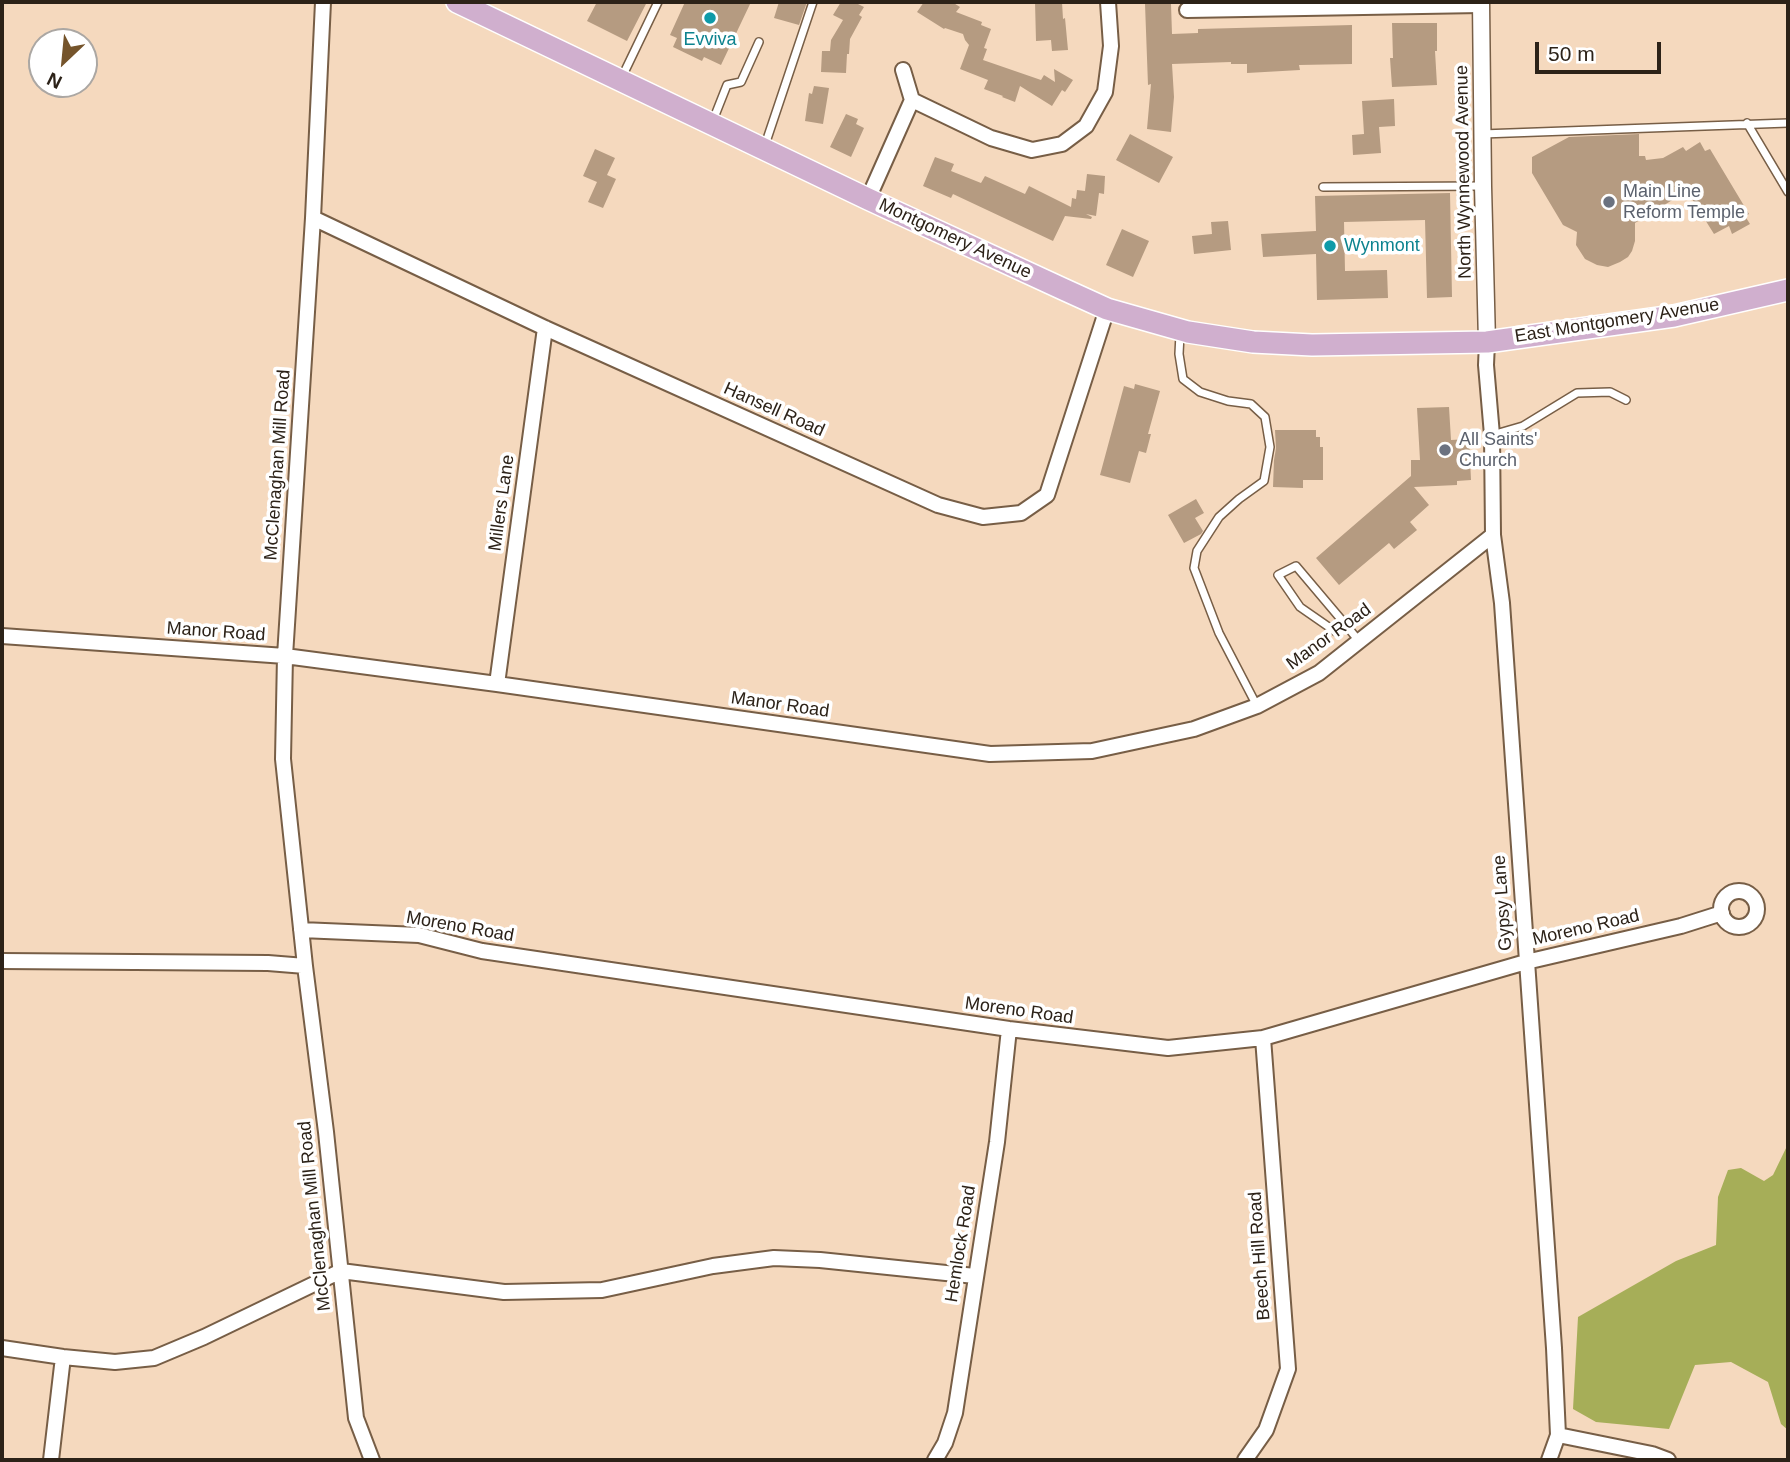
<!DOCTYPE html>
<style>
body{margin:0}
#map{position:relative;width:1790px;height:1462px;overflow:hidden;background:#f5d9be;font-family:Arial,sans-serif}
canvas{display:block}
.frame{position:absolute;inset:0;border:4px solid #2c2218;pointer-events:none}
.north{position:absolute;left:28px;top:28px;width:70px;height:70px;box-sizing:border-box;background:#fff;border:2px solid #aba7a3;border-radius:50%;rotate:206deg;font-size:19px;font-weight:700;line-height:28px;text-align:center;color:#2c2218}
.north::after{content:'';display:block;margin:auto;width:24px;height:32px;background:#75542b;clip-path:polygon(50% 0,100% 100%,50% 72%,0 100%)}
.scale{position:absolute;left:1535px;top:42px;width:126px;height:32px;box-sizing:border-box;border:4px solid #2c2218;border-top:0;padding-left:9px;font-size:21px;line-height:24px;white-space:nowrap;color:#2c2218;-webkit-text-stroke:5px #fff;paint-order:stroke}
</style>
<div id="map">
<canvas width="1790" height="1462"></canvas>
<div class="frame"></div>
<div class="north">N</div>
<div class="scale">50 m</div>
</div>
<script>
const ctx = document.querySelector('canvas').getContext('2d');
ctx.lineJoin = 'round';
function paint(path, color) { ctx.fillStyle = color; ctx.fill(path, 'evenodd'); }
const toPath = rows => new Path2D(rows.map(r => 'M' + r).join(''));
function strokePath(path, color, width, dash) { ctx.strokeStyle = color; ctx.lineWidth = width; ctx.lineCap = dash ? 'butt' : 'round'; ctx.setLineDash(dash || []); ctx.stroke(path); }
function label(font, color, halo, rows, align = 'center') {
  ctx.font = font + ' Arial,sans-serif'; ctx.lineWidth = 7; ctx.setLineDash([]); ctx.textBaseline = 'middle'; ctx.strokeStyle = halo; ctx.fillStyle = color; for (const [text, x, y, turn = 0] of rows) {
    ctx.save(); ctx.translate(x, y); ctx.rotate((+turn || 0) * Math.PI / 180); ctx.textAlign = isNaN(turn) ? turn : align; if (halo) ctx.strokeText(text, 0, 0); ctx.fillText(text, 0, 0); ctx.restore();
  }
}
paint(toPath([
 [1788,1144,1788,1430,1781,1424,1768,1382,1731,1362,1695,1365,1669,1429,1596,1422,1573,1409,1578,1317,1676,1261,1716,1245,1718,1197,1728,1170,1741,1168,1764,1181,1773,1175]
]), '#a6ae58');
paint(toPath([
 [597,2,647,2,627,41,587,21],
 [685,2,751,2,721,65,704,57,702,61,673,47,677,38,670,35],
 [779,2,807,2,799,25,774,18],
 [841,2,854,2,864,7,859,15,862,17,850,39,849,54,847,54,846,73,821,72,822,51,830,51,831,40,843,20,833,15],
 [924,2,952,2,960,7,956,12,982,22,981,25,991,29,984,48,987,49,983,60,1041,80,1044,75,1055,82,1054,69,1073,80,1065,92,1062,90,1052,106,1020,86,1015,102,1002,97,1003,96,984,89,988,80,960,69,969,45,965,40,963,34,945,28,944,29,917,12],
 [1035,2,1062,2,1063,19,1065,18,1068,50,1052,51,1051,40,1036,41],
 [1145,4,1171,4,1172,34,1198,33,1198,29,1352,25,1352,64,1299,65,1300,70,1247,73,1247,64,1231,64,1231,62,1172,64,1174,97,1171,132,1147,129,1151,84,1148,85],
 [1392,23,1437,23,1437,51,1435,51,1437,85,1392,87,1390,58,1393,58],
 [814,86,829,88,823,124,805,121,809,93,812,94],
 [1394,99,1395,126,1379,127,1381,153,1353,155,1352,135,1364,134,1362,101],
 [846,114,858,119,856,124,864,128,851,157,830,147],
 [1130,134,1173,157,1159,183,1116,160],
 [1639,134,1639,156,1645,156,1646,160,1663,158,1683,147,1686,151,1700,142,1705,151,1710,149,1749,214,1745,216,1750,224,1732,234,1729,226,1714,234,1687,191,1635,223,1635,241,1632,251,1628,257,1620,262,1608,267,1597,265,1585,259,1576,245,1577,232,1563,225,1532,173,1532,157,1569,137],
 [595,149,615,158,607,175,616,179,603,208,588,202,597,182,583,176],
 [935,157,954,164,951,171,981,183,985,176,1025,194,1029,186,1071,207,1072,198,1076,199,1077,190,1085,191,1087,174,1105,176,1104,194,1099,193,1096,216,1086,214,1092,217,1091,219,1065,216,1053,241,953,194,951,198,923,186],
 [1450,193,1452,297,1427,298,1425,220,1344,222,1345,271,1387,270,1388,298,1317,300,1316,254,1263,257,1261,234,1316,231,1315,196],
 [1228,221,1231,250,1194,254,1192,236,1212,234,1211,222],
 [1122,229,1149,241,1133,277,1106,265],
 [1135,384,1160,391,1148,434,1151,434,1146,453,1139,451,1130,483,1100,475,1124,386,1134,389],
 [1449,407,1451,440,1469,439,1471,480,1457,481,1457,485,1414,487,1429,505,1410,522,1417,530,1394,549,1389,543,1339,585,1316,558,1411,476,1411,460,1420,460,1417,408],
 [1275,430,1316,430,1316,437,1320,437,1320,447,1323,447,1323,480,1303,480,1303,488,1273,487,1274,460,1276,448],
 [1196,499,1204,513,1195,518,1203,531,1201,534,1184,543,1168,515]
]), '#b59b81');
const service = toPath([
 [622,77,658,2],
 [712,123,727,85,741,82,759,42],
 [1747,123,1788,192],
 [1482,134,1788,123],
 [765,145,813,2],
 [1323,187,1482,186],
 [1180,334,1179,354,1183,379,1200,392,1228,401,1251,404,1265,417,1270,447,1264,481,1239,499,1219,517,1197,551,1194,568,1219,633,1257,706],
 [1492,435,1523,426,1577,393,1610,392,1626,400],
 [1345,624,1336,632,1300,607,1278,575,1296,566,1345,624,1359,641]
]);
const minor = toPath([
 [323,2,313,218,285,656,283,759,305,966,326,1132,356,1418,372,1460],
 [1187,10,1481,5],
 [903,70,912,100],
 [868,199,912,100,991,138,1032,150,1062,144,1086,126,1105,92,1111,46,1108,2],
 [313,218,545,328,938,505,983,517,1021,513,1047,495,1107,309],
 [1487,342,1486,365,1492,435,1493,535,1502,603,1554,1348,1558,1435,1549,1460],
 [2,636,285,656,497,684,990,754,1092,751,1194,729,1257,706,1319,673,1493,535],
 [497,684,545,328],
 '1721 909a18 18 0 1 1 36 0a18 18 0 1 1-36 0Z',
 [301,930,419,935,482,951,1009,1029,1168,1048,1263,1038,1526,962,1681,926,1722,913],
 [2,961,268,963,305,966],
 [2,1348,63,1357,115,1362,154,1358,204,1337,341,1271,504,1292,602,1290,713,1266,774,1258,820,1260,975,1276],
 [1558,1435,1652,1454,1668,1460],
 [51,1460,63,1357],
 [935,1460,945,1443,955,1413,997,1142,1009,1029],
 [1245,1460,1266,1430,1288,1369,1263,1038]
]);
const tertiary = toPath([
 [1481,2,1483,186,1487,342]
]);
const primary = toPath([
 [457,2,868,199,1063,289,1107,309,1188,332,1253,342,1312,345,1487,342,1674,316,1788,290]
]);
strokePath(service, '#775e46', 10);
strokePath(minor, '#775e46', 18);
strokePath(tertiary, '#775e46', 19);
strokePath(primary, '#fff', 24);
strokePath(service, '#fff', 7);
strokePath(minor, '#fff', 14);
strokePath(tertiary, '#fff', 16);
strokePath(primary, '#d0afce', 21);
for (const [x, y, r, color] of [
 [710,18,7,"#0f9aa8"],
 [1609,202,7,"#6b7280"],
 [1330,246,7,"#0f9aa8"],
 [1445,450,7,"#6b7280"]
]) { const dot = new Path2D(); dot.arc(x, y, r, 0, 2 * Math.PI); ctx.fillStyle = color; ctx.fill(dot); strokePath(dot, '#fff', 2.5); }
label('18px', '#0d838f', '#fff', [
 ["Evviva",710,40],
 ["Wynmont",1344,246,"left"]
]);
label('18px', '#2c2218', '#fff', [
 ["North Wynnewood Avenue",1464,172,-91],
 ["Montgomery Avenue",955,239,25],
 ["East Montgomery Avenue",1617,321,-9],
 ["Hansell Road",774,410,24],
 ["McClenaghan Mill Road",278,465,-86],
 ["Millers Lane",502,503,-82],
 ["Manor Road",216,632,4],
 ["Manor Road",1329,637,-36],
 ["Manor Road",780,705,8],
 ["Gypsy Lane",1503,903,-94],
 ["Moreno Road",460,927,10],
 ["Moreno Road",1586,928,-13],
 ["Moreno Road",1019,1011,8],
 ["McClenaghan Mill Road",315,1216,-96],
 ["Hemlock Road",961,1244,-81],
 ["Beech Hill Road",1260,1256,-94]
]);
label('18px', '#5b616d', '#fff', [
 ["Main Line",1623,192],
 ["Reform Temple",1623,213],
 ["All Saints'",1459,440],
 ["Church",1459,461]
], 'left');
</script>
